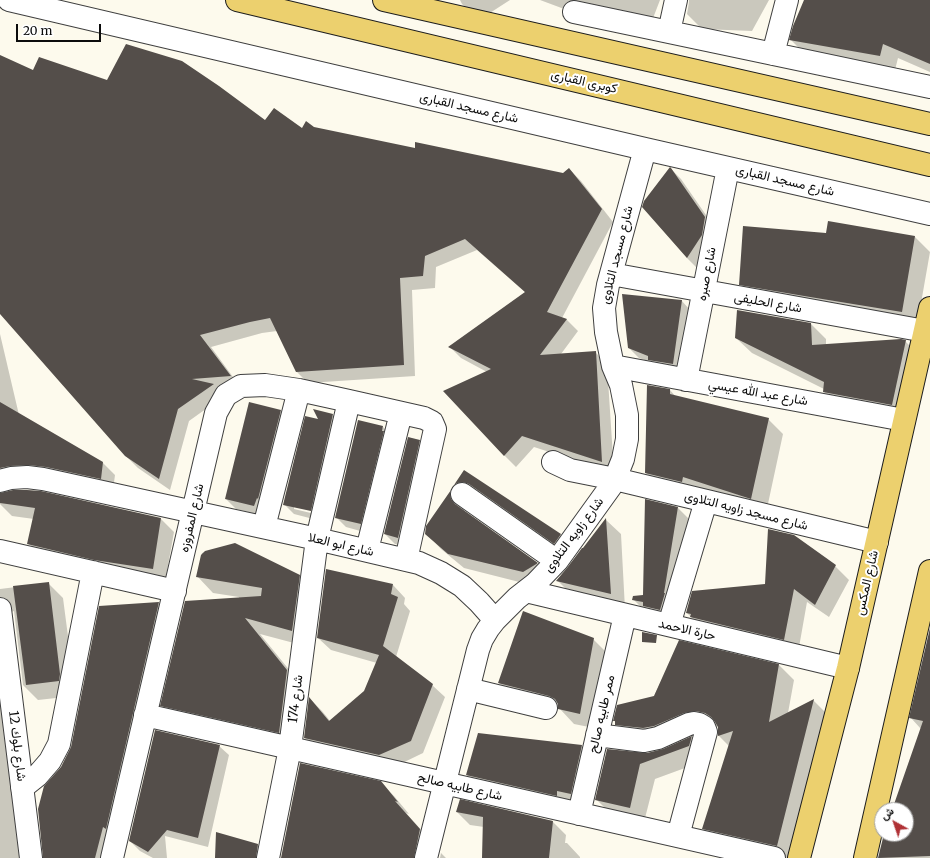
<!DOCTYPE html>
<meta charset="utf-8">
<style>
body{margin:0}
#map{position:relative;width:930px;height:858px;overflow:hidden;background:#fdfaed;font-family:Merriweather,Vazirmatn,serif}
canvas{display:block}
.north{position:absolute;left:874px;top:802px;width:40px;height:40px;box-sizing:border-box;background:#fff;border:1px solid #9e9e9e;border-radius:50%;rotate:320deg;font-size:11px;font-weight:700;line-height:16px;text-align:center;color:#0c0c0c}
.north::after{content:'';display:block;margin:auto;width:14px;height:18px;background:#b03135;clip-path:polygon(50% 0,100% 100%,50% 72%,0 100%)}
.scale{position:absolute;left:16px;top:24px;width:85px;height:18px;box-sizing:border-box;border:2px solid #0c0c0c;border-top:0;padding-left:5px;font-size:12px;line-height:14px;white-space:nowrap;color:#0c0c0c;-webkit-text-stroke:3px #fff;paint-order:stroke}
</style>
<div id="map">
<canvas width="930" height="858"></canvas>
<div class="north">ش</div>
<div class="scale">20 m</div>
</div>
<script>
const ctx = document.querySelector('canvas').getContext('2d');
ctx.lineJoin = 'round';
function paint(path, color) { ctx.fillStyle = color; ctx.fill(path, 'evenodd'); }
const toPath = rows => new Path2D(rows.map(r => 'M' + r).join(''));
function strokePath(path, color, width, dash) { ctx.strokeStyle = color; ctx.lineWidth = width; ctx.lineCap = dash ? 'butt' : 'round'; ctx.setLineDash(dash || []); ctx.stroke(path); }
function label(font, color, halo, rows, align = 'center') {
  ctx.font = font + ' Merriweather,Vazirmatn,serif'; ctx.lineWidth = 4; ctx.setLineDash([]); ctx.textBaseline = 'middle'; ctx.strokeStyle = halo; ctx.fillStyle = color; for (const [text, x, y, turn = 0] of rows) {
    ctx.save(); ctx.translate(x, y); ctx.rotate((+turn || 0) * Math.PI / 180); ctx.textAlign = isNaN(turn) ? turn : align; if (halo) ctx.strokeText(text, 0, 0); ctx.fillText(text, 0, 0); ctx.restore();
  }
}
paint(toPath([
 [460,0,510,0,479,20,477,19,462,4],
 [540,0,660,0,650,26,583,16],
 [689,0,769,0,752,31,702,29,687,14,689,2],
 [805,0,930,0,930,72,898,58,895,70,806,55,791,40],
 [0,56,33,71,108,81,265,121,302,129,314,128,416,150,563,174,569,169,581,181,613,222,562,318,566,319,578,331,561,354,595,352,607,364,614,473,534,447,516,467,504,455,487,372,461,358,450,347,526,293,477,250,436,267,435,288,412,290,415,376,308,383,296,371,277,331,262,333,211,347,241,388,224,396,189,421,170,490,138,468,126,456,0,312],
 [671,169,681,179,715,228,697,268,687,258,643,207],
 [826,234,915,237,930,252,917,326,755,299,740,284],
 [681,300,691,311,683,374,639,358,629,348],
 [811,324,826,339,826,345,905,341,920,356,907,419,839,407,824,392,824,389,752,353,736,338],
 [0,334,19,415,103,463,115,475,113,490,0,480],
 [670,390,676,397,768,419,783,434,766,513,662,488,646,473],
 [281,411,291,421,265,516,236,509,226,499],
 [333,415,343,425,321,521,294,514,284,504],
 [294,506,316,512,315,514,294,509],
 [383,427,393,437,371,534,346,527,336,517],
 [419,441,430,451,408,547,395,544,385,534],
 [464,471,561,535,575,550,569,558,469,499,455,485],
 [451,491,465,505,464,509,465,512,537,564,552,578,539,587,464,568,441,549,426,533,427,526],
 [41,492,161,519,174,532,165,582,42,557,29,544,34,519,12,516,0,504,0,494],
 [678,508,693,523,680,609,648,614,633,599,644,596],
 [606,520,621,534,625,609,572,595,557,580],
 [235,544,299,576,316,593,309,647,260,634,304,688,296,749,178,722,162,705,239,598,239,597,213,593,197,576,202,553],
 [835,566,849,580,829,617,807,602,798,653,705,631,687,613,766,585],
 [48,583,63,598,75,690,74,696,38,700,23,685,14,611,7,614,27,858,0,858,0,589],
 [393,585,405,598,404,604,410,611,396,657,432,685,445,697,423,753,392,768,318,751,305,738,310,699,322,711,331,722,365,692,377,663,331,650,318,638],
 [159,603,178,622,119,858,44,858,62,768],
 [593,639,608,654,604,730,574,724,560,709,514,698,499,683],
 [930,640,930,858,879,858,885,834,906,834,906,810,893,810,921,729,911,718],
 [680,642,779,665,794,680,788,713,813,700,828,715,793,858,781,858,718,844,703,829,729,746,719,736,719,727,712,725,631,739,616,724,616,722,614,721,654,696],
 [692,738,706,752,704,761,655,779,644,822,611,814,596,799,647,754,663,750],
 [219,746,229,755,208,847,165,836,167,858,153,858,140,851,130,841],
 [582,746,597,761,586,809,482,790,467,775],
 [380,782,394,796,409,814,406,813,433,843,429,858,282,858],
 [460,801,553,822,566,835,565,843,567,843,580,857,580,858,483,858,484,827,470,825,457,812],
 [258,845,271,858,216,858],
 [441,853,446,858,440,858]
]), '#0003');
paint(toPath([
 [804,0,930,0,930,64,883,44,880,56,789,40,793,26],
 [126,44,182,61,219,86,265,120,274,108,302,128,306,121,314,127,415,148,415,142,563,173,569,168,602,209,547,312,567,319,540,355,596,351,602,462,522,436,504,456,443,391,491,369,448,347,525,292,465,239,425,256,423,276,400,278,404,365,296,372,270,318,250,322,200,335,231,376,192,379,214,384,178,409,159,479,125,456,0,314,0,55,33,70,39,57,107,80],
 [670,167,671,168,705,217,702,235,687,258,642,207,644,201],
 [828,221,915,236,902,312,810,297,739,285,743,226,826,233],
 [622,294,682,300,673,364,648,360,648,356,628,348],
 [737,310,811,323,812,345,901,339,906,340,892,405,823,392,824,382,735,338],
 [647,385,670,389,670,394,769,418,751,499,683,477,682,482,645,473],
 [0,402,103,462,101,479,46,467,29,465,10,466,0,468],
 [249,402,281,410,258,499,257,498,254,506,225,499],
 [313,409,333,414,311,511,283,505,305,416,318,419],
 [358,420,383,426,382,431,384,431,361,524,335,518],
 [408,437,420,440,398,538,384,534],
 [464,470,561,534,554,544,469,484,463,482,457,483,454,485],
 [13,490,27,490,41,491,161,518,153,569,94,560,27,544,35,508,0,503,0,493],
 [451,490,450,493,451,499,455,504,538,563,523,572,448,554,425,534,426,526],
 [645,499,678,507,664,593,665,593,660,610,643,606,643,602,632,600,633,596,643,595],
 [606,518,611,594,556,581,567,568,582,548,583,548],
 [768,529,794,535,836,565,815,605,794,589,784,640,690,617,691,614,686,613,692,591,765,584],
 [235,543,300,575,292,631,245,618,287,670,279,733,160,706,185,601,261,596,262,588,196,577,201,555,205,551],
 [326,569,393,584,391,594,398,597,383,646,433,684,411,741,379,755,304,738,309,697,329,721,364,691,379,655,317,638],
 [49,582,60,674,59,681,26,685,13,586],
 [159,602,106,829,103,827,95,858,43,858,38,809,44,786,61,767,71,747,99,606],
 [523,611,594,638,580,714,558,709,558,704,555,699,549,696,498,683],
 [930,628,930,856,878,858,884,834,906,834,906,810,892,810,923,721,909,718],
 [642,632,657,635,656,643,642,642],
 [679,640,779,664,769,722,814,699,777,846,702,829,733,731,718,736,718,727,715,722,711,717,705,713,696,711,684,713,654,726,643,728,615,725,615,721,613,721,617,705,654,696],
 [155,730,220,745,198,838,167,830,148,852,129,841],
 [478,733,582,745,571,794,557,791,557,796,466,775],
 [692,736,689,746,640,764,630,808,595,800,607,749,647,753,663,749],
 [300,763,381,781,398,802,395,801,420,829,414,858,281,858],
 [460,799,553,821,549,858,482,858,483,817,456,812],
 [216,832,258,844,256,858,215,858]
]), '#544e4a');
const minor = toPath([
 [9,0,645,149,930,214],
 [574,12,930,87],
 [669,32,676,0],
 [773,54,787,0],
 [611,274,925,331],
 [613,366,904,420],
 [686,380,728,168],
 [553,462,570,470,615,479,877,542],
 [0,481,11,478,27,477,43,479,317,539,419,563,441,573,462,586,479,602,495,620],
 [462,494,557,561],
 [264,527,299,390],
 [367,550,401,413],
 [0,551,175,591],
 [526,591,848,668],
 [0,609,31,858],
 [669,625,706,501],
 [468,689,546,708],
 [145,715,774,858],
 [597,735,644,741,658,738,689,724,694,723,699,724,704,727,706,732,678,836],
 [22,788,37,776,50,761,59,744,93,572],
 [579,814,625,615],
 [112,858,216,413,226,395,241,386,265,385,299,390,349,401,424,418,432,422,435,429,406,560],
 [268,858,290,748,317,539,349,401],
 [426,858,478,650,482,639,488,629,495,620,517,598,535,584,557,561,611,486,615,479,623,459,627,439,627,415,621,385,613,366,606,332,604,308,608,285,645,149]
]);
const major = toPath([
 [237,0,930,165],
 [384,0,930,124],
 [799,858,848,668,930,308],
 [865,858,930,571]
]);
strokePath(minor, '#3f3f3f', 24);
strokePath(major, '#1d1d1d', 24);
strokePath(minor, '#fff', 22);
strokePath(major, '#ecd06e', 22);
label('13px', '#0c0c0c', '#fff', [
 ["كوبرى القبارى",584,82,13],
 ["شارع مسجد القبارى",469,108,13],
 ["شارع مسجد القبارى",785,181,13],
 ["شارع مسجد التلاوى",617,255,-76],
 ["شارع صبره",707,274,-79],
 ["شارع الحليفى",768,303,10],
 ["شارع عبد الله عيسي",758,393,10],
 ["شارع مسجد زاويه التلاوى",746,511,14],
 ["شارع المفروزه",192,518,-77],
 ["شارع زاويه التلاوى",574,535,-53],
 ["شارع ابو العلا",341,545,13],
 ["شارع المكس",867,583,-77],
 ["حارة الاحمد",687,630,13],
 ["شارع 174",296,699,-83],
 ["ممر طابيه صالح",602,714,-77],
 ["شارع بلوك 12",17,746,83],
 ["شارع طابيه صالح",460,787,13]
]);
</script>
